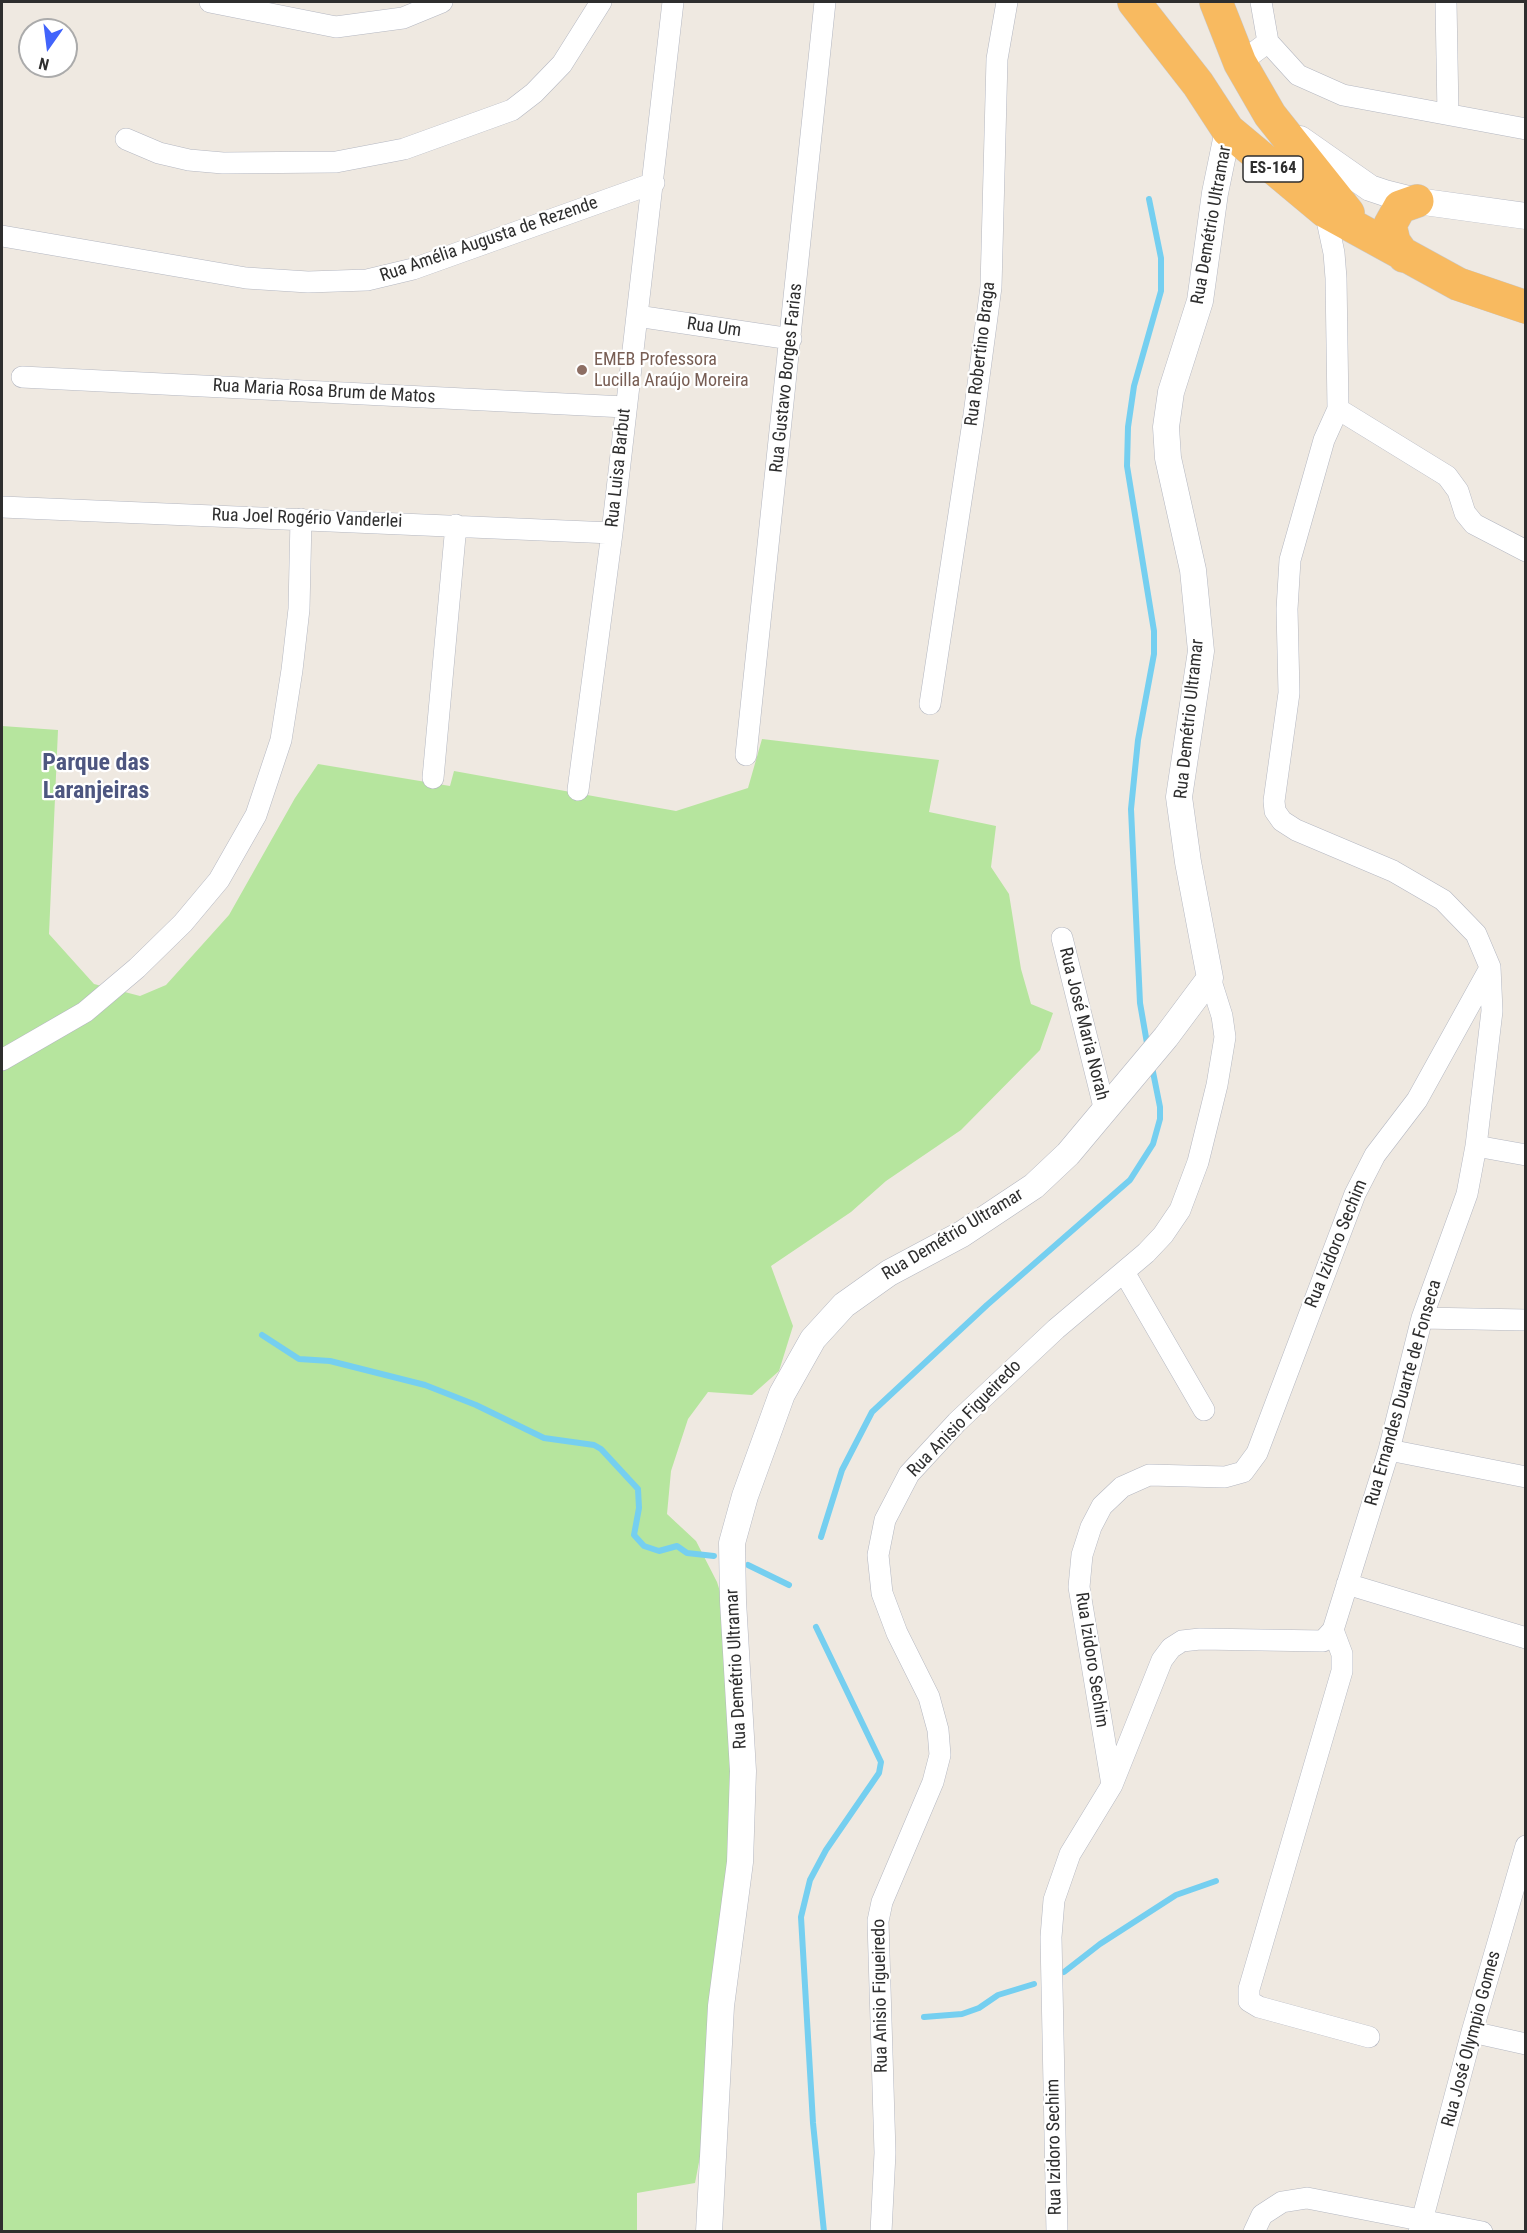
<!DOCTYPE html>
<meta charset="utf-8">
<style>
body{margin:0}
#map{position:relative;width:1527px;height:2233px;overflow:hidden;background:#efe9e1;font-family:"Roboto Condensed",sans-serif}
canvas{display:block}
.frame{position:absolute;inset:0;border:3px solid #2e2e2e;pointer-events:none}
.north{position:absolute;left:18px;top:18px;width:60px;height:60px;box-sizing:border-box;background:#fff;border:2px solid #ababab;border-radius:50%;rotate:194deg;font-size:16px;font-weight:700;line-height:24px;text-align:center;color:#2e2e2e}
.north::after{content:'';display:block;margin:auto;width:21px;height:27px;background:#4264fb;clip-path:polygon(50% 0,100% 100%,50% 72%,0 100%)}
</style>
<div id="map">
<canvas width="1527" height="2233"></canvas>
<div class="frame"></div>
<div class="north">N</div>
</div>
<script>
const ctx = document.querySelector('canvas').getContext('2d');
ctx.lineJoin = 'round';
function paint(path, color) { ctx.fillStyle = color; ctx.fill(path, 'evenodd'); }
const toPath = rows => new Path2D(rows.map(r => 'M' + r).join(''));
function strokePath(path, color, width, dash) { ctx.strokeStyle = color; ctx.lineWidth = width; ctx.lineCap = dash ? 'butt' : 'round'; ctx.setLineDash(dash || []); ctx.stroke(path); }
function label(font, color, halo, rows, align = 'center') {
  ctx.font = font + ' "Roboto Condensed",sans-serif'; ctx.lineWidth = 4.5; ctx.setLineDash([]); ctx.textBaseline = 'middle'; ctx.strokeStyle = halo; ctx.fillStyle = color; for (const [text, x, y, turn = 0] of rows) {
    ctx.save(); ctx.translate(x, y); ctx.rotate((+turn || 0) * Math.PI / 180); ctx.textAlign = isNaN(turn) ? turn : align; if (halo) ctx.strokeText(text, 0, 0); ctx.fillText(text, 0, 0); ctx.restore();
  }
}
paint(toPath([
 [2,726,58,730,49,934,94,984,140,996,166,985,229,915,295,798,318,764,450,786,454,771,676,811,748,788,762,739,939,760,929,812,996,826,991,867,1009,894,1021,969,1031,1004,1053,1013,1040,1050,961,1130,886,1181,851,1212,771,1266,793,1326,779,1371,752,1395,708,1392,688,1419,671,1471,667,1514,696,1541,717,1582,734,1636,733,1848,700,2157,695,2183,637,2193,637,2231,2,2231]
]), '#b6e59e');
strokePath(toPath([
 [1148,1049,1140,1003,1131,809,1138,740,1154,654,1154,631,1127,466,1128,427,1134,386,1161,291,1161,258,1149,199],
 [262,1335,299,1359,330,1361,425,1385,476,1405,544,1438,594,1445,601,1449,638,1489,639,1508,634,1535,644,1546,659,1551,677,1546,687,1553,714,1556],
 [821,1537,842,1470,872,1412,987,1305,1130,1180,1153,1144,1160,1119,1160,1107,1152,1067],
 [748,1565,789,1585],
 [816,1627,881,1762,879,1773,826,1850,810,1880,801,1917,813,2123,824,2232],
 [1064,1972,1100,1944,1176,1895,1216,1881],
 [924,2017,962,2014,979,2008,998,1995,1034,1984]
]), '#75cff0', 6);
const minor = toPath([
 [210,2,336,27,403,18,442,2],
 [1261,2,1268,42],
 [1446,2,1448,114],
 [1240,63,1268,42,1298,75,1343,95,1526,129],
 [126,139,159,153,189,160,223,163,336,162,404,149,512,110,534,93,562,64,601,2],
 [2,236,246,278,308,282,367,280,413,269,654,183],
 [637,316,791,339],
 [22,377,625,407],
 [1338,409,1447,476,1458,491,1465,513,1474,524,1526,551],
 [2,507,612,533],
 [930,704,973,422,991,287,997,59,1007,2],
 [746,755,825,2],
 [433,778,456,525],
 [578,790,612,533,673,2],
 [1062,938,1105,1111],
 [2,1060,85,1012,137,968,183,923,219,880,256,815,281,740,292,670,299,609,301,519],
 [1476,1146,1526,1155],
 [1124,1272,1204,1410],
 [1422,1318,1526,1320],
 [1389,1450,1526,1477],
 [1347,1584,1526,1638],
 [1333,1630,1342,1654,1342,1671,1249,1989,1249,2001,1259,2007,1369,2037],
 [1112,1785,1162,1660,1171,1648,1182,1641,1200,1639,1323,1641,1333,1630,1389,1450,1422,1318,1467,1194,1476,1146,1492,1011,1490,967,1476,934,1443,900,1393,871,1296,830,1282,821,1275,811,1274,801,1289,693,1287,609,1290,560,1324,440,1338,409,1336,278,1334,253,1325,211],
 [1472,2032,1526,2044],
 [881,2232,885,2153,878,1921,882,1902,933,1782,940,1755,938,1730,929,1697,897,1633,882,1593,878,1555,885,1520,909,1474,957,1422,1056,1329,1146,1253,1163,1235,1180,1210,1198,1162,1217,1085,1225,1037,1222,1016,1210,978],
 [1057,2232,1051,1937,1054,1900,1070,1854,1112,1785,1079,1587,1082,1555,1091,1527,1102,1506,1122,1487,1149,1475,1225,1477,1243,1472,1257,1453,1355,1194,1375,1155,1417,1100,1490,968],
 [1254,2232,1262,2215,1282,2202,1307,2198,1482,2232],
 [1419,2232,1472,2032,1526,1846]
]);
const tertiary = toPath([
 [1300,139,1370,188,1385,193,1417,201,1526,216],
 [709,2232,721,2006,740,1862,743,1771,733,1601,732,1543,745,1496,782,1394,813,1339,844,1305,889,1273,962,1234,1034,1186,1068,1154,1166,1037,1210,978,1188,862,1179,797,1201,651,1193,570,1168,458,1166,427,1171,392,1200,301,1215,193,1228,130]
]);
const trunk = toPath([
 [1134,2,1198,84,1228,130,1325,211,1458,284,1526,307],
 [1216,2,1240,63,1270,115,1348,213],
 [1404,256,1394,242,1390,225,1400,207,1417,201]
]);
strokePath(minor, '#b4b7c1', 22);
strokePath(tertiary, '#b4b7c1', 27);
strokePath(trunk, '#c9c9c9', 34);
strokePath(minor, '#fff', 21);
strokePath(tertiary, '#fff', 26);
strokePath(trunk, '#f8ba60', 33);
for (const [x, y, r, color] of [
 [582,370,6,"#8d6e63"]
]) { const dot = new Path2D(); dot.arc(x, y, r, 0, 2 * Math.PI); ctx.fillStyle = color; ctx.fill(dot); strokePath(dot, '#fff', 2); }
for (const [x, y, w] of [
 [1273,169,60]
]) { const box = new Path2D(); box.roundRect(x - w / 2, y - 13, w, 26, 4.5); ctx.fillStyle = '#fff'; ctx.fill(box); strokePath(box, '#2e2e2e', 1.5); }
label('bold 16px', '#2e2e2e', null, [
 ["ES-164",1273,169]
]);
label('18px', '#2e2e2e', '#fff', [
 ["Rua Demétrio Ultramar",1212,225,-80],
 ["Rua Amélia Augusta de Rezende",489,240,-19],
 ["Rua Um",714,328,8],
 ["Rua Robertino Braga",981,354,-83],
 ["Rua Gustavo Borges Farias",787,378,-84],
 ["Rua Maria Rosa Brum de Matos",324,392,3],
 ["Rua Luisa Barbut",619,468,-84],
 ["Rua Joel Rogério Vanderlei",307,519,2],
 ["Rua Demétrio Ultramar",1190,719,-84],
 ["Rua José Maria Norah",1083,1024,76],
 ["Rua Demétrio Ultramar",953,1235,-31],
 ["Rua Izidoro Sechim",1337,1244,-68],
 ["Rua Ernandes Duarte de Fonseca",1404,1393,-74],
 ["Rua Anisio Figueiredo",965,1419,-46],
 ["Rua Izidoro Sechim",1091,1660,81],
 ["Rua Demétrio Ultramar",737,1669,-93],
 ["Rua Anisio Figueiredo",881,1996,-91],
 ["Rua José Olympio Gomes",1472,2039,-75],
 ["Rua Izidoro Sechim",1055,2147,-91]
]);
label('18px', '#785e54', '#fff', [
 ["EMEB Professora",594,360],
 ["Lucilla Araújo Moreira",594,381]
], 'left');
label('bold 24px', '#4d5680', '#fff', [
 ["Parque das",96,764],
 ["Laranjeiras",96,792]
]);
</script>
